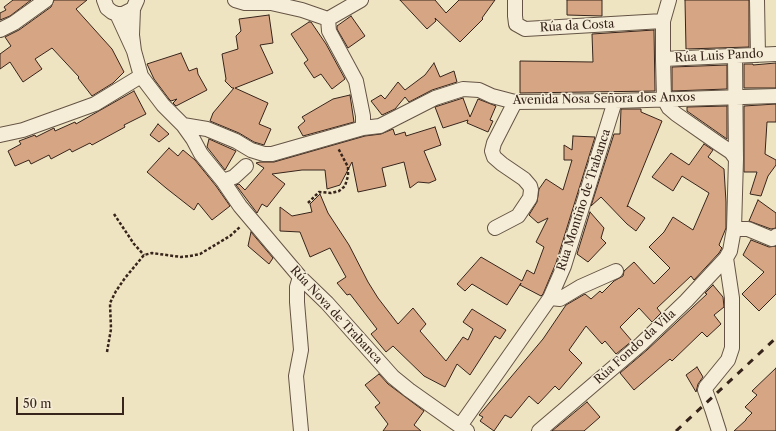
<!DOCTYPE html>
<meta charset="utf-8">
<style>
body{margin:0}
#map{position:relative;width:776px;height:431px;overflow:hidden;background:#efe4c2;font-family:"Libre Caslon Text",serif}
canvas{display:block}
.scale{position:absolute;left:16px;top:397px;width:108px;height:18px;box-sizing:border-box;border:2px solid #37241b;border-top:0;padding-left:5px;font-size:12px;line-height:14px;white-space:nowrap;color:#37241b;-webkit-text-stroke:3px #f5edd7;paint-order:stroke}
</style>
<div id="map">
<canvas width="776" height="431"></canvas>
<div class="scale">50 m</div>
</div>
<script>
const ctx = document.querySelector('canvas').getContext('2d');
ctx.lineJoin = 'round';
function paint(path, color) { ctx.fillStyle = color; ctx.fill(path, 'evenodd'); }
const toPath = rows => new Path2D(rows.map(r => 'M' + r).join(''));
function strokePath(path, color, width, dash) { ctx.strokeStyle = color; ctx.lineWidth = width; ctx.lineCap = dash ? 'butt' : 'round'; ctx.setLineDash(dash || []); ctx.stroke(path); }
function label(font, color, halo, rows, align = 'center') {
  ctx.font = font + ' "Libre Caslon Text",serif'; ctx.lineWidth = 3; ctx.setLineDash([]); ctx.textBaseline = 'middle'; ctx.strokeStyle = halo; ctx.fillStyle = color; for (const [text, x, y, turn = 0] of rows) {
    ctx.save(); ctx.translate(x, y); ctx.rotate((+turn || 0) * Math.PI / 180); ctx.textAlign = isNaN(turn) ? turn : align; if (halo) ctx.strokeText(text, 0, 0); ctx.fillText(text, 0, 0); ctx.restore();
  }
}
const building = toPath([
 [13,0,31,0,10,16,0,20,0,13,6,10,4,7,13,0],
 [54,0,87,0,76,9,112,49,124,72,113,83,92,96,78,78,79,77,52,48,35,59,42,69,23,82,10,62,0,69,0,54,11,46,5,37,19,30,51,7,54,0],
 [400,0,435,0,446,13,459,0,495,0,482,18,483,19,460,42,435,18,436,21,427,29,400,0],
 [567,0,602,0,602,16,567,15,567,0],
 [685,0,749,0,749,47,686,49,685,0],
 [269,15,273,43,260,45,273,73,235,88,268,103,259,124,271,129,264,145,254,142,239,133,210,121,213,113,234,88,232,88,225,81,226,79,222,54,238,49,236,36,241,31,239,19,269,15],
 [351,16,365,36,348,48,337,29,337,26,351,16],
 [309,22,311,22,326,44,345,79,332,89,321,74,314,78,304,63,308,60,291,34,309,22],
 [654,30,655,91,520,93,520,61,593,62,592,34,654,30],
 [181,53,189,71,197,68,198,74,207,90,176,106,173,103,177,99,171,101,169,99,154,79,147,64,181,53],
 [434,63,440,77,454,71,457,82,432,90,409,102,405,97,395,109,382,115,371,101,381,95,385,99,398,82,405,90,425,75,434,63],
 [776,63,776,88,744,88,744,64,753,64,753,65,776,63],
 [727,65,727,89,672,91,672,67,727,65],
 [134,91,146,114,124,125,125,127,92,145,90,143,72,152,70,149,51,159,49,155,31,164,29,160,15,166,8,151,21,144,19,141,35,135,36,137,54,128,55,131,75,122,76,124,134,91],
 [350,95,354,122,303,136,298,127,305,121,302,117,333,99,350,95],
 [463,98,470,117,478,99,496,106,490,120,493,121,488,132,467,123,468,120,443,128,435,107,463,98],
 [776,104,776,122,767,122,765,154,776,160,776,165,768,176,761,196,750,194,757,172,744,172,744,106,776,104],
 [727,106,727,139,687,111,687,107,727,106],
 [621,109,641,109,641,112,662,121,627,207,628,206,645,218,636,231,627,224,601,197,591,206,614,134,620,134,621,109],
 [158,124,169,134,159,142,150,135,158,124],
 [435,127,441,145,424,151,436,180,429,183,418,182,410,188,404,162,382,168,386,186,358,192,352,162,340,185,327,189,325,170,302,170,272,174,285,184,267,207,262,204,257,213,236,185,239,184,245,190,264,168,256,163,260,162,274,162,365,136,381,134,393,129,395,135,405,132,406,136,435,127],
 [573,136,595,137,556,263,543,294,541,296,520,285,521,283,507,305,472,284,465,291,457,284,481,257,522,281,527,270,534,274,544,247,536,242,548,218,538,223,529,215,537,202,539,189,546,179,563,190,572,160,564,160,564,145,572,150,573,136],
 [209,139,236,151,225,170,207,147,209,139],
 [704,144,713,150,708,157,724,169,726,202,726,228,719,245,722,248,719,253,694,280,691,276,657,308,661,313,652,322,639,308,620,327,632,341,616,354,605,341,602,344,586,326,569,350,582,363,559,390,555,386,538,404,529,396,511,418,505,415,494,431,480,421,483,417,479,415,543,339,566,305,585,294,591,299,600,291,602,293,614,281,623,276,624,271,634,262,654,284,670,268,649,247,664,232,673,217,693,230,709,193,682,176,673,191,652,177,671,153,689,165,704,144],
 [169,148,178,156,183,150,195,160,216,186,230,206,212,220,198,203,194,210,166,188,147,172,169,148],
 [320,194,328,213,349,245,368,282,378,298,398,324,413,308,426,324,420,331,446,361,463,337,468,340,473,329,463,322,472,309,506,330,500,339,495,336,470,375,457,364,445,387,424,376,393,346,386,352,371,334,377,329,350,294,347,295,337,283,346,277,330,248,310,257,300,232,280,231,280,207,292,216,312,212,310,204,320,194],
 [758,200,776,213,776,228,771,229,749,221,758,200],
 [590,212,604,228,601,238,606,243,588,262,577,254,590,212],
 [251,232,273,258,269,264,248,246,251,232],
 [751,240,769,247,776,246,776,294,759,311,742,294,764,272,743,255,751,240],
 [713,285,723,297,724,307,714,315,721,324,707,337,702,332,672,361,670,359,634,390,620,373,647,350,707,294,705,293,713,285],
 [697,367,703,377,698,384,696,392,686,375,697,367],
 [776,368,776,431,734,431,746,420,746,419,752,413,745,407,757,395,752,391,776,368],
 [379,374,388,384,424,411,414,425,421,431,383,431,388,424,375,407,380,403,365,385,379,374],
 [587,402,600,417,584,431,552,431,587,402]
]);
paint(building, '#d6a684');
strokePath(building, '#37241b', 1);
const minor = toPath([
 [104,0,107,8,112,12,117,14,123,14,133,9,137,0],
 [235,0,245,3,271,3,302,10,328,19],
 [361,0,328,19,329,31,356,81,363,116,363,128],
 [515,0,515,16,516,24,525,29,663,21],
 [757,0,758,55],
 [117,14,134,51,132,35,133,9],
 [0,30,14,23,46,0],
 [134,51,141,76,163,105,183,125,193,139,201,154,223,181,240,206,300,277,327,303,393,377,409,390,467,431],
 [735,56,736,159],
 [663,59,776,54],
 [183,125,207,129,236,141,251,150,264,154,272,154,363,128,380,126,435,98,463,89,479,90,492,96,515,102,615,101,776,96],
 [0,135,23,130,95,104,141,76],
 [223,181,234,177,246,166],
 [495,228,518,216,530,198,531,190,530,186,524,179,502,164,494,157,492,151,494,143,515,102],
 [734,229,748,229,772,239,776,236],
 [300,277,297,287,297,302,301,350,296,376,301,431],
 [550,298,560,299,580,287,616,271],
 [460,426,550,298,564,266,615,101],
 [539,431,641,344,686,301,726,258,730,251,734,229,736,159,731,152,719,144,676,114,669,108,664,99,663,59,663,21,669,0],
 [719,431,712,409,705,390,706,387,728,360,732,348,732,298,726,258]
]);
strokePath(minor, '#655445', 16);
strokePath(toPath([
 [308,203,319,192,331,193,339,191,345,186,348,176,348,167,338,148],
 [114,214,134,244,144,255],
 [107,352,111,329,110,303,116,291,125,278,144,255,152,253,181,257,190,256,200,254,230,236,240,227]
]), '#37241b', 2.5, [3, 2]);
strokePath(minor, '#f5edd7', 14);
strokePath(toPath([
 [676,431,776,338]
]), '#37241b', 3, [7, 7]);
label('12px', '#37241b', '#f5edd7', [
 ["Rúa da Costa",577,26,-3],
 ["Rúa Luis Pando",719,56,-3],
 ["Avenida Nosa Señora dos Anxos",604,99,-1],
 ["Rúa Montiño de Trabanca",584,200,-72],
 ["Rúa Nova de Trabanca",336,315,47],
 ["Rúa Fondo da Vila",635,347,-42]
]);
</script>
